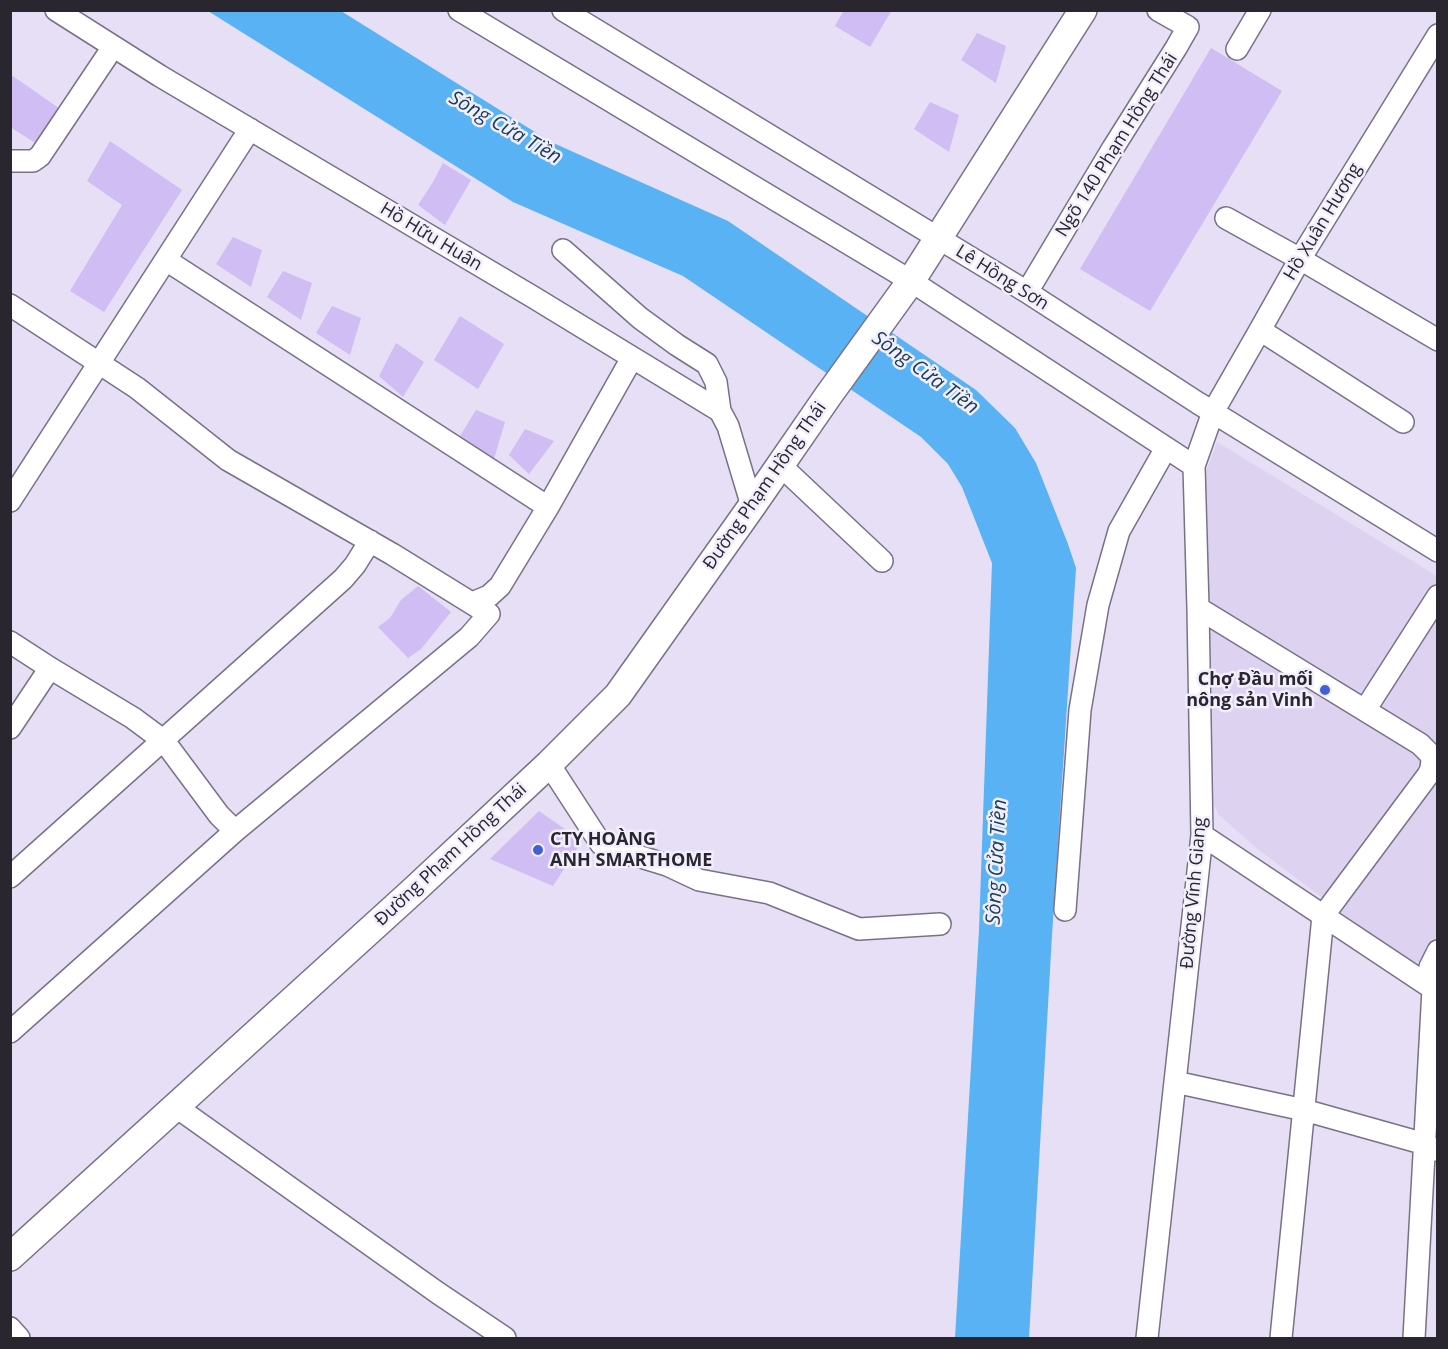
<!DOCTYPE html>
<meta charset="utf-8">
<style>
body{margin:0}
#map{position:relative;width:1448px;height:1349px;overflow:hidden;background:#e6dff6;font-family:"Open Sans",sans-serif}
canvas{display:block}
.frame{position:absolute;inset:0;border:12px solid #29262f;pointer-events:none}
</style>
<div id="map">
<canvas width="1448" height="1349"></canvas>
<div class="frame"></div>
</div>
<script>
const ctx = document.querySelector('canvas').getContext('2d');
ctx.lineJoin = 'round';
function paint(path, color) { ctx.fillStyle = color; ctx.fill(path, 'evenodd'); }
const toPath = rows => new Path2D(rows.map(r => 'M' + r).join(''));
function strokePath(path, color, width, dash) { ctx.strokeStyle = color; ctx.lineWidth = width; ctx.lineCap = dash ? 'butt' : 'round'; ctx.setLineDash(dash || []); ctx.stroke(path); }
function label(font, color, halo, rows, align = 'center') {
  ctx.font = font + ' "Open Sans",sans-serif'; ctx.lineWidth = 5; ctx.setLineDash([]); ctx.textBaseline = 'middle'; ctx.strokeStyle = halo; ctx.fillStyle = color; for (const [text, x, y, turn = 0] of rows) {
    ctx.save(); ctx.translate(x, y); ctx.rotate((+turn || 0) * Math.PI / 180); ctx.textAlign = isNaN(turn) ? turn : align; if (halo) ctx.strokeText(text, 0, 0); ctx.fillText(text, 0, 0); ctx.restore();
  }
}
paint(toPath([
 [1217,442,1437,576,1438,942,1425,961,1410,964,1255,847,1218,814,1214,804,1206,472]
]), '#ddd3f1');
paint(toPath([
 [208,11,341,11,551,142,728,221,976,390,1015,428,1036,463,1068,544,1076,568,1052,935,1029,1338,955,1338,979,930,992,563,962,487,948,464,921,437,683,276,513,202]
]), '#58b2f3');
paint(toPath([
 [844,10,892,10,870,47,835,26],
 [977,33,1006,46,996,83,961,60],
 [1211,48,1282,91,1150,311,1080,269],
 [10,74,63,111,40,146,10,127],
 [930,102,959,115,949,152,914,129],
 [110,141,182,190,104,312,70,291,122,205,87,181],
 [443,163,471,180,445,225,418,205,433,182],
 [233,237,262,250,251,287,216,264],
 [283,271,312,283,301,320,267,297],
 [332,306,361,318,350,355,316,333],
 [460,316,504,344,478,389,434,360],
 [396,343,424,362,403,397,379,376],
 [476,410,505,422,494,459,460,436],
 [525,429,554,441,529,474,509,455],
 [418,586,451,612,421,649,408,658,378,627,390,618,401,600],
 [539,811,582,841,553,886,490,859]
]), '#cfbdf3');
const minor = toPath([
 [56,10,160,76,533,297,720,411,728,426,752,506],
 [459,10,911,281,1194,466],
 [563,10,1027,292,1198,403,1438,551],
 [1237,49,1260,10],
 [10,161,33,161,40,156,113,47],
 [1226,218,1300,259,1438,340],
 [563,250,640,318,677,345,707,364,716,382,720,411],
 [166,260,548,507],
 [1027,292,1113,148,1176,48,1188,27,1158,10],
 [10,305,137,388,228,460,392,554,489,614,469,637,235,831,219,815,164,741,133,718,50,668,10,642],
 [1260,330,1403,422],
 [780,465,882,561],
 [10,501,250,129],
 [472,603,489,596,500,586,548,507,632,358],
 [1198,608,1420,744,1430,754,1432,759,1431,769,1428,775,1323,916,1281,1338],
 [1365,710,1438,596],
 [10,728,50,668],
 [549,764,601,844,616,852,641,857,667,865,699,880,769,893,859,929,940,924],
 [1202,835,1438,992],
 [10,877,343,579,355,565,370,541],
 [1065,910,1080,710,1098,605,1119,531,1166,448],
 [10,1032,235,831],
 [1175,1082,1304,1110,1425,1144,1435,1150],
 [175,1106,438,1293,505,1338],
 [10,1328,19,1338],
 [1147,1338,1202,835,1198,608,1194,466,1213,412,1260,330,1300,259,1438,35],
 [1414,1338,1433,989,1430,967,1438,951]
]);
const major = toPath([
 [10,1257,413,891,549,764,618,695,752,506,828,396,911,281,1083,10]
]);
strokePath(minor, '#797287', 24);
strokePath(major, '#797287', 30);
strokePath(minor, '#fff', 21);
strokePath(major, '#fff', 27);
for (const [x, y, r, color] of [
 [1325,690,6,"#4160d3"],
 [538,850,6,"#4160d3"]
]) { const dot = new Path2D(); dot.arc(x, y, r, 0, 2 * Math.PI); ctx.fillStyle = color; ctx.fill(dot); strokePath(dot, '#f2eefc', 2); }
label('18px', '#29262f', '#f2eefc', [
 ["Ngõ 140 Phạm Hồng Thái",1117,145,-58],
 ["Hồ Xuân Hương",1323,222,-59],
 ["Hồ Hữu Huân",431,237,31],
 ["Lê Hồng Sơn",1002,278,32],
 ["Đường Phạm Hồng Thái",765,486,-55],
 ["Đường Phạm Hồng Thái",451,855,-43],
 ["Đường Vĩnh Giang",1194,893,-85]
]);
label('bold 18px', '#29262f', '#f2eefc', [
 ["Chợ Đầu mối",1313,680],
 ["nông sản Vinh",1313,701],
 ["CTY HOÀNG",550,840,"left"],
 ["ANH SMARTHOME",550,861,"left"]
], 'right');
label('italic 20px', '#173d57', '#f2eefc', [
 ["Sông Cửa Tiền",505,128,30],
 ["Sông Cửa Tiền",925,373,36],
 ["Sông Cửa Tiền",997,862,-87]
]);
</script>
